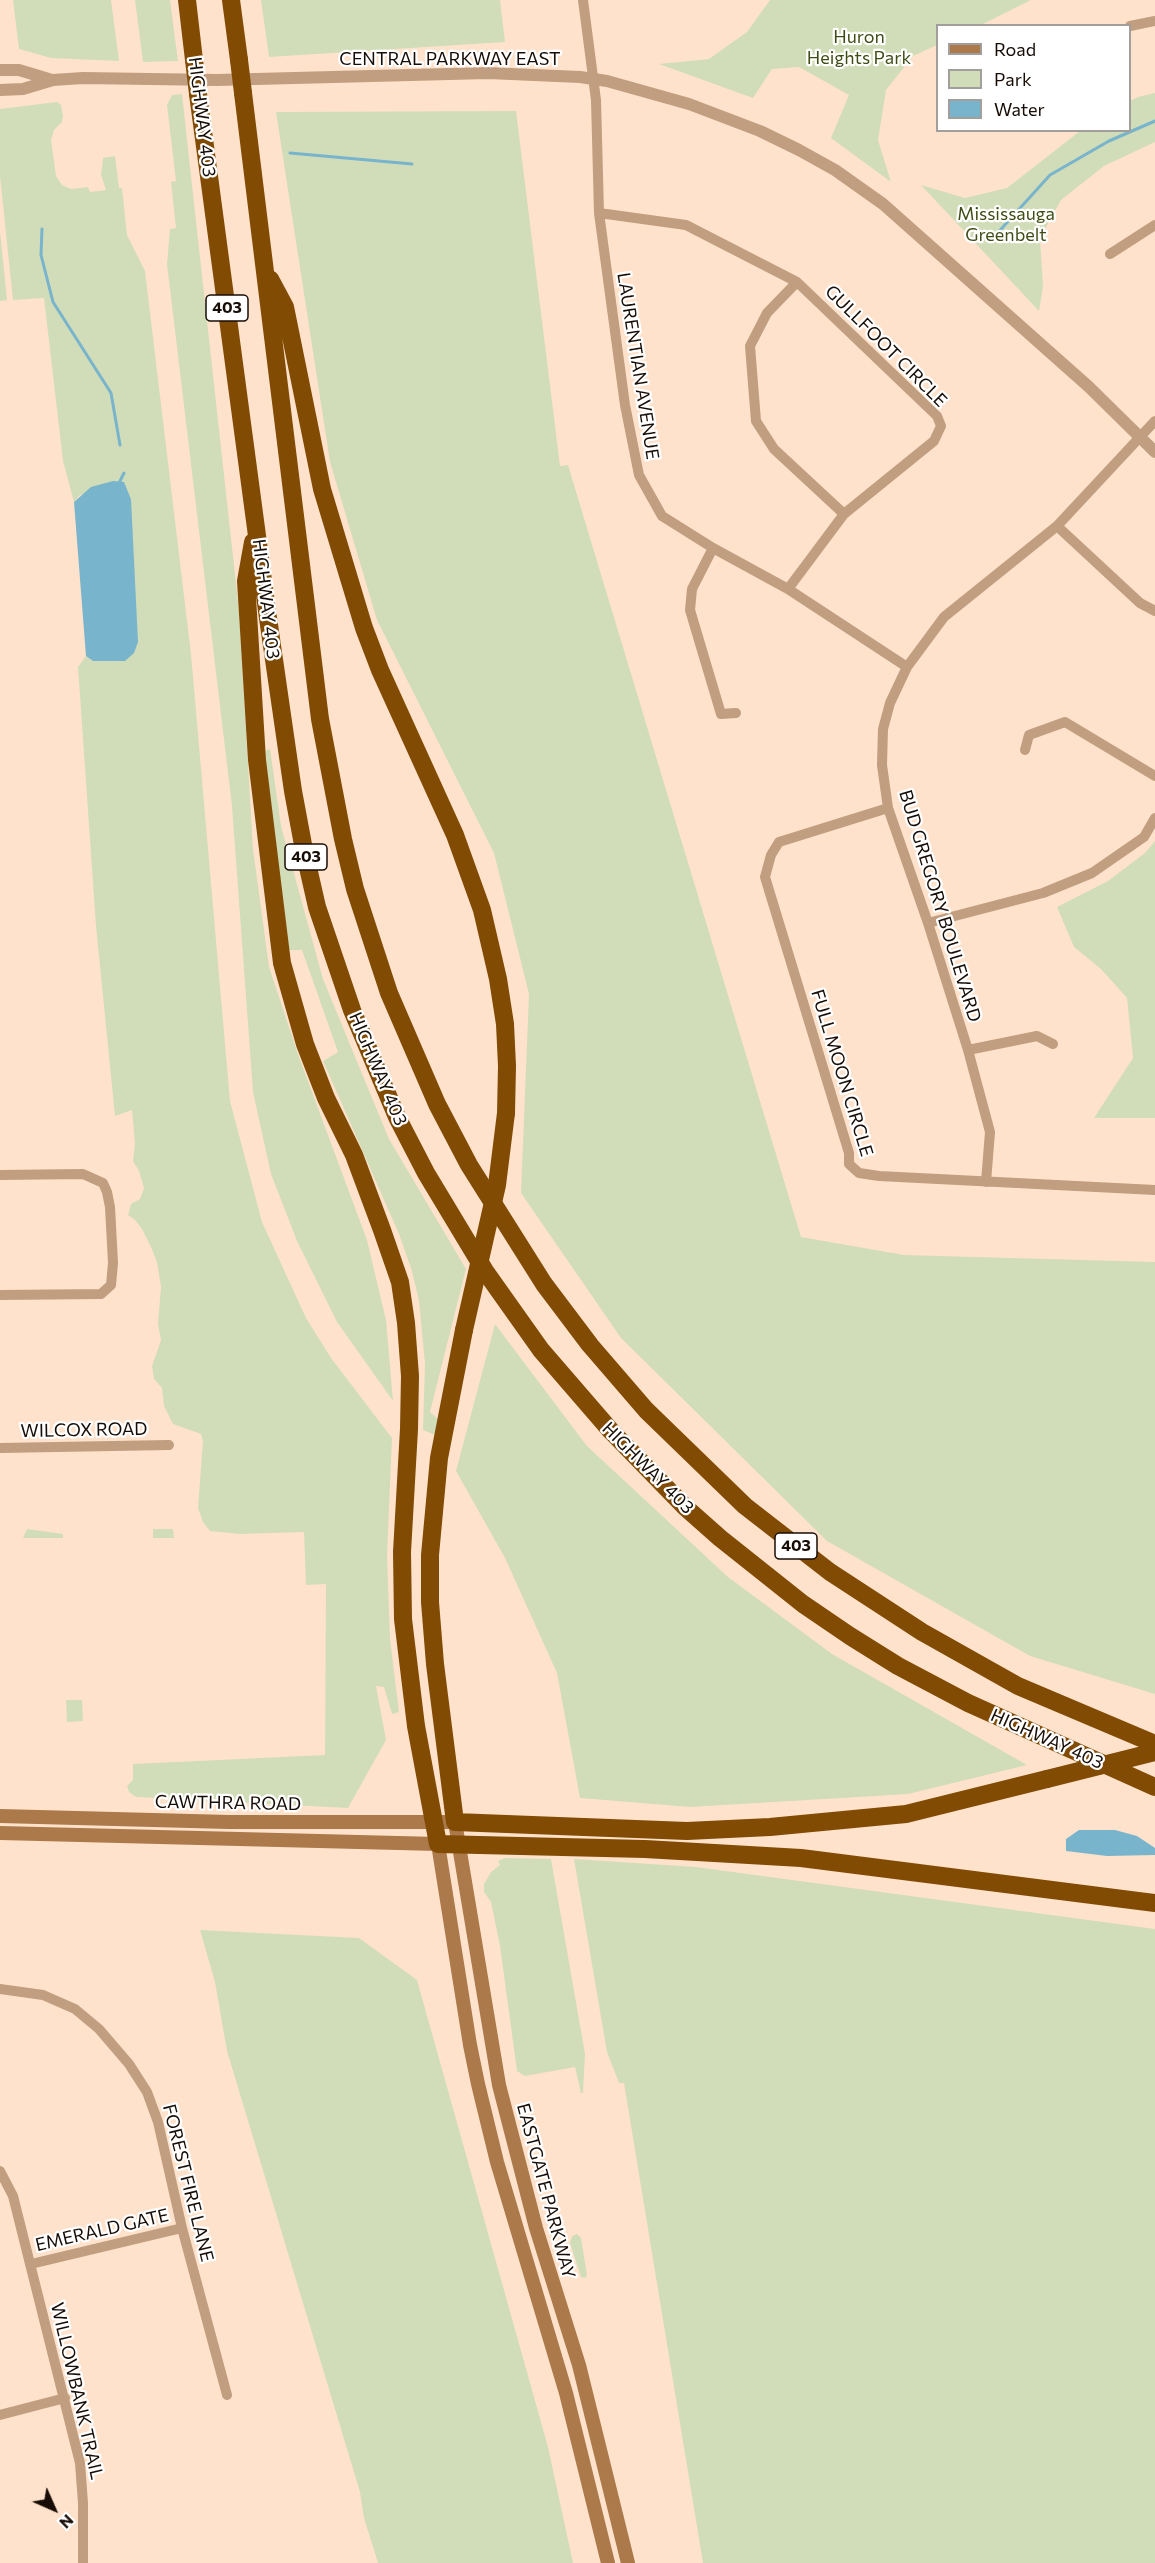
<!DOCTYPE html>
<style>
body{margin:0}
#map{position:relative;width:1155px;height:2563px;overflow:hidden;background:#ffe2cb;font-family:Commissioner,sans-serif}
canvas{display:block}
.legend{position:absolute;left:936px;top:24px;width:195px;height:108px;box-sizing:border-box;background:#fff;border:2px solid #a29e9b;margin:0;padding:8px 10px;list-style:none;font-size:18px;color:#170d06}
.legend li{display:flex;align-items:center;gap:12px;height:30px}
.legend b{width:30px;border:2px solid #a29e9b}
.north{position:absolute;left:24px;top:2479px;width:60px;height:60px;-webkit-text-stroke:4px #fff;paint-order:stroke;rotate:135deg;font-size:16px;font-weight:700;line-height:24px;text-align:center;color:#170d06}
.north::after{content:'';display:block;margin:auto;width:21px;height:27px;background:#170d06;clip-path:polygon(50% 0,100% 100%,50% 72%,0 100%)}
</style>
<div id="map">
<canvas width="1155" height="2563"></canvas>
<ul class="legend">
<li><b style="height:8px;background:#ab794a"></b>Road</li>
<li><b style="height:16px;background:#d1ddb8"></b>Park</li>
<li><b style="height:16px;background:#78b4cc"></b>Water</li>
</ul>
<div class="north">N</div>
</div>
<script>
const ctx = document.querySelector('canvas').getContext('2d');
ctx.lineJoin = 'round';
function paint(path, color) { ctx.fillStyle = color; ctx.fill(path, 'evenodd'); }
const toPath = rows => new Path2D(rows.map(r => 'M' + r).join(''));
function strokePath(path, color, width, dash) { ctx.strokeStyle = color; ctx.lineWidth = width; ctx.lineCap = dash ? 'butt' : 'round'; ctx.setLineDash(dash || []); ctx.stroke(path); }
function label(font, color, halo, rows, align = 'center') {
  ctx.font = font + ' Commissioner,sans-serif'; ctx.lineWidth = 4.5; ctx.setLineDash([]); ctx.textBaseline = 'middle'; ctx.strokeStyle = halo; ctx.fillStyle = color; for (const [text, x, y, turn = 0] of rows) {
    ctx.save(); ctx.translate(x, y); ctx.rotate((+turn || 0) * Math.PI / 180); ctx.textAlign = isNaN(turn) ? turn : align; if (halo) ctx.strokeText(text, 0, 0); ctx.fillText(text, 0, 0); ctx.restore();
  }
}
paint(toPath([
 [13,0,111,0,119,61,51,58,19,49],
 [135,0,170,0,178,61,143,62],
 [261,0,500,0,505,42,269,57],
 [770,0,1031,0,981,25,938,26,937,45,913,56,886,90,878,140,891,182,831,138,849,95,799,67,772,69,753,98,659,64,709,59,747,32],
 [1155,93,1155,142,1104,166,1061,200,1040,238,1043,287,1039,311,921,185,965,198,1007,188,1080,131,1130,130,1130,101,1138,97],
 [182,94,239,611,253,849,269,967,299,1057,367,1240,386,1320,393,1401,337,1322,297,1241,271,1174,253,1092,232,806,167,264,170,229,176,228,171,182,176,181,167,105,172,95],
 [57,102,61,105,63,116,62,122,54,130,51,140,56,176,62,185,71,189,88,187,90,192,106,190,101,175,103,158,115,156,119,188,122,188,127,235,145,271,191,654,230,1101,262,1222,306,1318,331,1358,392,1438,387,1556,390,1639,399,1712,392,1714,384,1687,376,1686,386,1740,348,1808,136,1797,129,1792,127,1786,133,1780,133,1764,325,1755,326,1584,306,1585,304,1532,239,1534,210,1531,203,1522,198,1508,203,1441,201,1434,173,1424,164,1406,162,1388,154,1379,152,1366,161,1340,158,1324,161,1287,157,1262,151,1247,142,1229,135,1220,128,1215,131,1204,140,1199,144,1188,139,1171,133,1161,135,1143,132,1110,115,1116,96,926,78,667,86,656,93,661,131,499,126,487,80,495,74,502,63,461,44,298,13,300,0,176,0,109],
 [516,111,560,466,568,465,801,1237,904,1255,1155,1262,1155,1694,1030,1656,827,1541,621,1338,521,1193,529,994,494,853,377,620,330,462,276,112],
 [0,231,7,300,0,301],
 [270,749,281,826,323,979,389,1139,466,1269,430,1412,438,1419,435,1435,423,1430,425,1364,419,1301,412,1271,399,1234,323,1061,338,1052,302,950,289,950,279,889,265,751],
 [1155,841,1155,1118,1094,1118,1133,1058,1127,998,1101,969,1074,947,1057,907,1108,881,1145,853],
 [495,1324,587,1446,728,1577,832,1654,1027,1765,908,1794,690,1807,580,1798,557,1673,505,1558,456,1471],
 [27,1529,63,1534,63,1538,23,1538],
 [153,1529,173,1529,174,1538,153,1538],
 [66,1700,82,1700,83,1721,67,1722],
 [505,1858,551,1859,585,2054,583,2093,581,2093,575,2067,525,2076,517,2071,500,1946,491,1902,484,1892,484,1884,491,1872,500,1865,498,1861],
 [574,1859,696,1867,1155,1929,1155,2563,703,2563,624,2083,619,2083,607,2052],
 [200,1930,359,1938,417,1980,548,2447,573,2563,378,2563,364,2518,360,2492,227,2051,215,1982],
 [577,2234,581,2238,587,2275,585,2278,581,2277,570,2243,572,2236]
]), '#d1ddb8');
paint(toPath([
 [113,481,124,482,131,499,138,642,134,653,125,661,93,661,86,656,74,502,91,487],
 [1079,1830,1115,1830,1137,1836,1155,1848,1155,1855,1107,1856,1066,1851,1066,1839]
]), '#78b4cc');
strokePath(toPath([
 [290,153,412,164],
 [42,229,41,255,53,302,111,393,120,445],
 [993,238,1050,175,1109,141,1155,121],
 [119,483,124,473]
]), '#78b4cc', 3);
strokePath(toPath([
 [583,0,596,100,599,213,625,405,639,475,662,516,713,548,788,589,907,667],
 [1130,26,1155,21],
 [599,213,686,225,797,282,937,416,941,426,934,441,844,514,788,589],
 [1110,254,1155,225],
 [797,282,767,313,750,346,756,421,774,449,844,514],
 [1057,526,1140,603,1155,611],
 [713,548,692,589,690,610,721,714,736,713],
 [1025,750,1029,735,1065,722,1155,776],
 [888,808,779,842,771,855,765,877,849,1153,849,1164,859,1173,879,1176,1155,1190],
 [928,923,1043,893,1092,873,1144,837,1155,818],
 [968,1050,1037,1036,1053,1044],
 [0,1175,83,1174,103,1183,107,1192,110,1207,113,1263,111,1285,101,1294,0,1295],
 [986,1182,990,1132,968,1050,928,923,888,808,882,765,883,729,890,703,907,667,944,617,1057,526,1155,421],
 [0,1448,169,1445],
 [0,1989,43,1995,75,2009,99,2029,129,2064,147,2092,158,2122,182,2228,227,2395],
 [0,2171,13,2196,80,2463,83,2503,83,2563],
 [31,2264,182,2228],
 [0,2415,65,2398]
]), '#c09e7f', 10);
strokePath(toPath([
 [0,70,19,70,52,80],
 [0,90,23,89,53,80,83,78,217,80,488,73,580,77,607,81,689,104,760,131,799,150,835,170,883,204,1089,387,1155,452]
]), '#c09e7f', 12);
strokePath(toPath([
 [0,1816,229,1822,455,1822,499,2085,536,2228,579,2365,628,2563],
 [0,1833,438,1844,470,2045,478,2084,497,2162,566,2393,608,2563]
]), '#ab794a', 14);
strokePath(toPath([
 [187,0,194,60],
 [231,0,239,60],
 [243,93,320,719,343,839,355,889,389,993,437,1104,469,1165,544,1284,590,1345,646,1410,745,1506,830,1572,922,1632,1018,1686,1155,1744],
 [198,94,268,618,293,791,304,850,317,907,352,1010,397,1117,426,1173,485,1271,541,1350,611,1431,685,1507,720,1538,803,1604,850,1636,898,1666,968,1703,1155,1787],
 [270,279,285,307,322,489,364,628,380,670,455,835,482,910,498,979,505,1024,507,1066,506,1113],
 [253,542,246,581,257,760,282,963,305,1044,326,1098,354,1155,382,1230,400,1282,406,1323,410,1376,409,1429,402,1552,403,1619,416,1726,438,1844,645,1849,801,1858,1155,1903],
 [464,1330,439,1458,430,1555,430,1602,435,1664,455,1822,687,1831,770,1827,906,1814,1047,1779]
]), '#824b04', 18);
strokePath(toPath([
 [194,60,198,94],
 [239,60,243,93],
 [464,1330,497,1185,506,1113],
 [1047,1779,1155,1752]
]), '#824b04', 18);
for (const [x, y, w] of [
 [227,308,42],
 [306,857,42],
 [796,1546,42]
]) { const box = new Path2D(); box.roundRect(x - w / 2, y - 13, w, 26, 4.5); ctx.fillStyle = '#fff'; ctx.fill(box); strokePath(box, '#170d06', 1.5); }
label('bold 16px', '#170d06', null, [
 ["403",227,308],
 ["403",306,857],
 ["403",796,1546]
]);
label('18px', '#3f4d15', '#fff', [
 ["Huron",859,37],
 ["Heights Park",859,58],
 ["Mississauga",1006,214],
 ["Greenbelt",1006,235]
]);
label('18px', '#170d06', '#fff', [
 ["CENTRAL PARKWAY EAST",450,59],
 ["HIGHWAY 403",202,117,83],
 ["GULLFOOT CIRCLE",886,346,45],
 ["LAURENTIAN AVENUE",638,366,81],
 ["HIGHWAY 403",266,599,83],
 ["BUD GREGORY BOULEVARD",940,906,73],
 ["HIGHWAY 403",378,1069,67],
 ["FULL MOON CIRCLE",842,1073,73],
 ["WILCOX ROAD",84,1430,-1],
 ["HIGHWAY 403",648,1468,45],
 ["HIGHWAY 403",1047,1739,24],
 ["CAWTHRA ROAD",228,1803,1],
 ["FOREST FIRE LANE",188,2183,76],
 ["EASTGATE PARKWAY",546,2191,75],
 ["EMERALD GATE",102,2230,-13],
 ["WILLOWBANK TRAIL",77,2391,77]
]);
</script>
